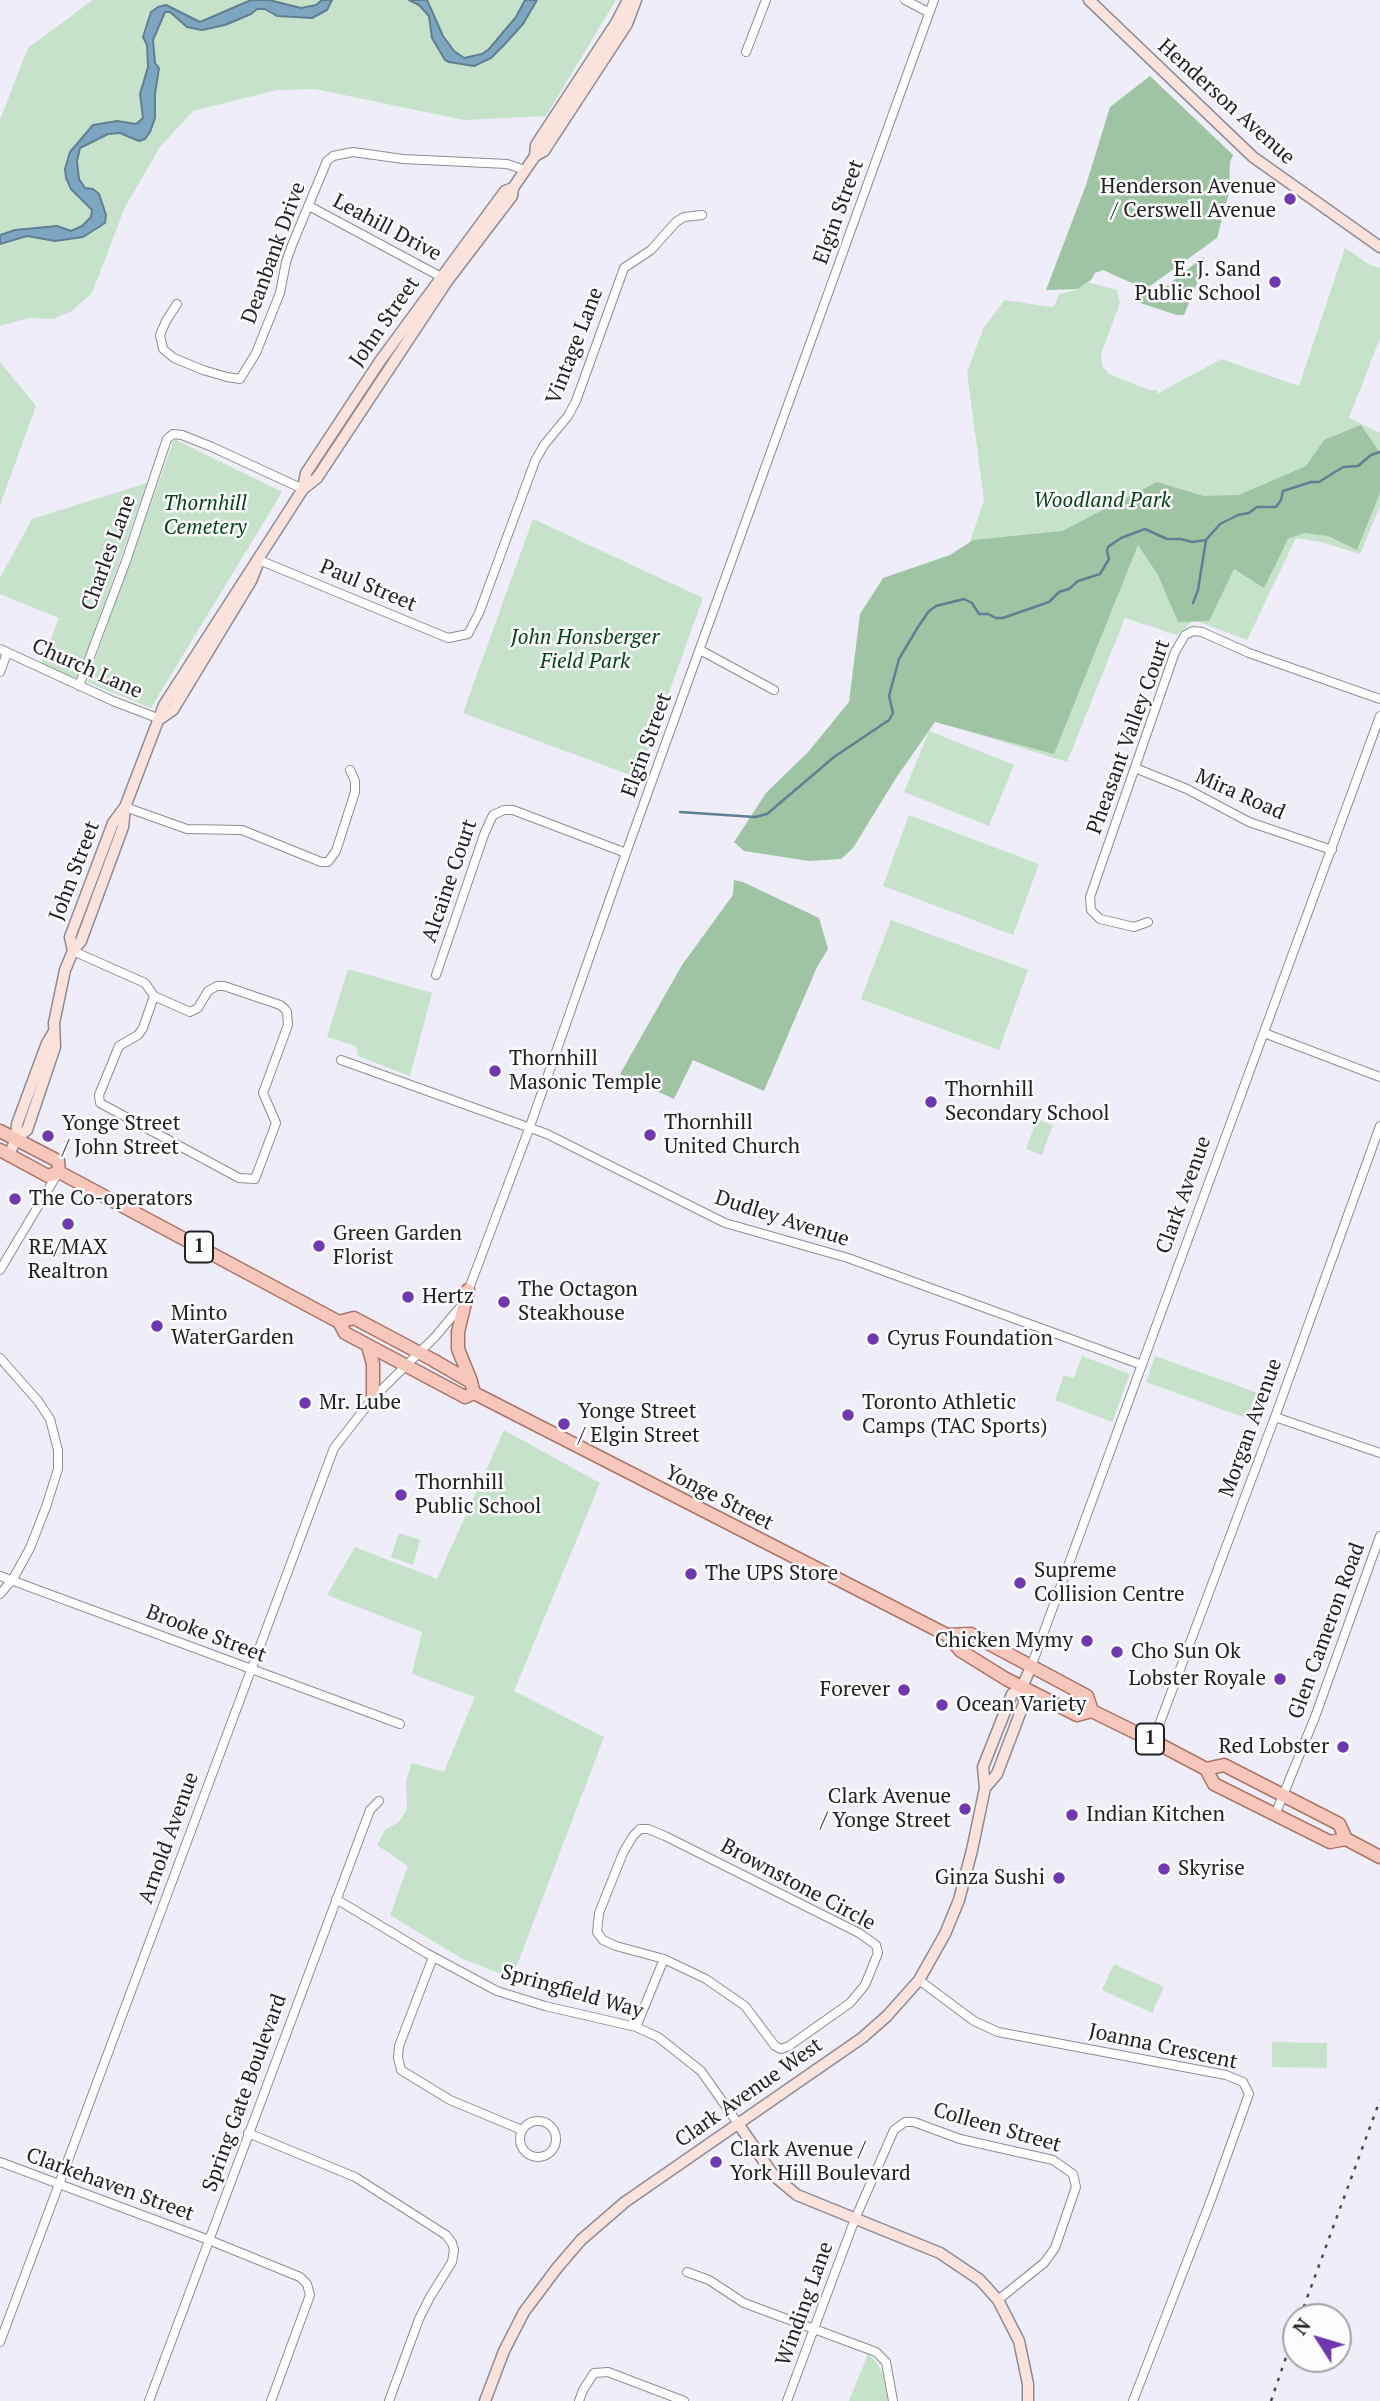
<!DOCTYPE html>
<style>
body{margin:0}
#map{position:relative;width:1380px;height:2401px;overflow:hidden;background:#eeedf8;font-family:"PT Serif",serif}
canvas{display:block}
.north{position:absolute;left:1282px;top:2303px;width:70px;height:70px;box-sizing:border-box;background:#fcfcfe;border:2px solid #a4a4a7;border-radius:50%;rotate:307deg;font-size:19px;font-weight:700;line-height:28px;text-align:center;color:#212124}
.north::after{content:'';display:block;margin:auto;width:24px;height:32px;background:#6f38af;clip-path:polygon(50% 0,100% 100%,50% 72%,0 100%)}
</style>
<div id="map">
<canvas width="1380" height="2401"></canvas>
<div class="north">N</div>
</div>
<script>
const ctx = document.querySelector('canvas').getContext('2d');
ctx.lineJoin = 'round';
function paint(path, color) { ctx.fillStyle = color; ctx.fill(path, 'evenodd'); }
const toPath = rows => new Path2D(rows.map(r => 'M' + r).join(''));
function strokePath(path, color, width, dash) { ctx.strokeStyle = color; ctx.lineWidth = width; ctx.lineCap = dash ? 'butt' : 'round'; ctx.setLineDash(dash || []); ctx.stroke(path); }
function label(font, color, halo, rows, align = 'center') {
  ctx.font = font + ' "PT Serif",serif'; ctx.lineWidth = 5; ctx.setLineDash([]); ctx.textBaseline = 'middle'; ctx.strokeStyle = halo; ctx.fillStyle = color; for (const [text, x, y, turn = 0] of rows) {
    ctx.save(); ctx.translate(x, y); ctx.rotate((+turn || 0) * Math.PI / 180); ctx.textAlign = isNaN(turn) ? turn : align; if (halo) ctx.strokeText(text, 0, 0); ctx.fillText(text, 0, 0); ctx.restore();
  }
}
paint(toPath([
 [93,0,616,0,546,116,464,120,315,89,277,90,193,111,160,147,125,207,92,293,72,311,53,319,29,318,0,326,0,120,28,48],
 [1345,248,1370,265,1380,268,1380,338,1349,418,1380,433,1380,506,1360,554,1321,542,1296,538,1247,640,1194,620,1177,635,1125,618,1067,762,913,714,984,500,967,372,984,327,1005,300,1050,307,1054,306,1059,294,1076,290,1087,282,1117,290,1120,303,1101,354,1102,366,1109,374,1149,390,1157,390,1157,394,1221,359,1299,386],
 [0,362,36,406,0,505],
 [174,439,282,492,151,708,87,682],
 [147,483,78,679,41,664,59,618,0,594,0,578,32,519],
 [533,519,703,598,638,778,463,713],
 [929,731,1014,765,989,826,904,792],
 [909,815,1039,864,1013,935,883,886],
 [891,920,1028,970,999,1050,861,999],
 [348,969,432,993,410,1076,358,1056,356,1046,327,1037],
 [1037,1119,1053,1125,1042,1155,1026,1149],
 [1082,1356,1130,1374,1112,1422,1055,1400,1064,1375,1074,1378],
 [1155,1356,1269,1397,1260,1423,1146,1382],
 [504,1430,600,1483,514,1691,604,1737,512,1978,463,1959,390,1915,408,1866,377,1845,385,1830,399,1822,407,1809,406,1781,412,1763,444,1772,475,1697,412,1674,422,1632,327,1595,355,1547,437,1579],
 [399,1533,420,1540,413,1565,391,1557],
 [1114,1964,1164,1987,1152,2013,1102,1990],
 [1272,2042,1327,2043,1327,2068,1272,2067],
 [868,2354,877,2363,883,2374,888,2401,849,2401]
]), '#c7e2ca');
paint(toPath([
 [1150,76,1233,155,1230,162,1229,193,1217,238,1150,286,1143,288,1103,270,1095,273,1091,280,1077,289,1046,290,1086,185,1110,107],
 [1203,257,1206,261,1184,315,1177,315,1134,301,1137,298,1164,288],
 [1361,425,1380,453,1380,493,1357,550,1328,536,1304,533,1288,539,1264,588,1234,569,1209,621,1178,622,1158,575,1138,545,1054,754,935,722,896,778,853,848,841,859,809,861,744,851,734,842,766,793,809,751,849,702,860,614,883,578,950,555,973,540,1062,531,1157,482,1204,496,1239,495,1306,466,1324,440],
 [734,880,743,882,819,918,828,949,817,967,764,1091,693,1060,674,1099,620,1074,682,965,733,895]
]), '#9fc4a4');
const water = toPath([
 [251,0,269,0,301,8,316,5,322,0,332,0,327,10,312,18,277,16,265,9,257,9,251,14,225,25,202,30,187,27,170,12,165,12,153,40,155,63,159,68,155,94,155,118,150,132,145,139,139,141,120,133,108,134,80,148,77,161,79,179,85,188,93,189,99,194,106,215,105,223,83,237,55,241,27,236,0,244,0,235,15,230,57,226,71,231,82,226,91,217,92,210,71,189,66,178,65,169,70,152,93,125,117,121,136,124,143,118,140,94,148,67,147,45,143,37,151,12,158,7,166,5,200,22,251,0],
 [409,0,427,0,443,36,454,51,464,58,482,54,489,49,516,17,525,0,537,0,523,24,504,45,491,58,474,66,449,62,445,60,432,38,429,16,419,5,409,0]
]);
paint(water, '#7da7c1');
strokePath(water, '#617f92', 2);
strokePath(toPath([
 [1193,603,1198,590,1206,540,1220,524,1238,515,1249,513,1257,507,1276,507,1281,500,1283,491,1311,482,1319,482,1343,467,1358,466,1371,455,1380,452],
 [680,812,755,817,767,814,834,757,889,720,893,713,889,696,899,659,918,627,929,611,936,606,964,599,972,603,979,614,988,614,996,618,1003,618,1049,602,1059,592,1069,589,1078,581,1100,574,1109,559,1107,551,1108,547,1121,538,1145,529,1167,539,1181,539,1192,542,1206,540]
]), '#617f92', 2.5);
const street = toPath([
 [905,0,928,12],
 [746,52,766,0],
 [309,206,445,279],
 [177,304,166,321,160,335,163,349,174,358,203,370,227,377,240,379,256,353,280,293,286,262,292,245,327,161,333,156,353,152,403,159,507,164,525,170],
 [259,560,448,638,468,634,479,613,535,461,544,445,568,416,576,401,624,268,651,250,676,222,684,217,702,215],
 [0,649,113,701,160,719],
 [700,650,774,690],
 [0,672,7,653],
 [79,686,126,561,167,439,173,434,182,435,212,447,303,489],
 [1135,768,1187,789,1249,822,1332,850],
 [125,807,187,829,242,830,321,862,328,862,336,851,355,792,355,781,350,770],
 [1148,922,1134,927,1100,919,1091,910,1090,897,1175,652,1185,635,1193,631,1202,632,1249,653,1380,699],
 [73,951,145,983,154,996,190,1012,198,1008,208,991,217,986,224,986,280,1005,285,1009,287,1012,288,1025,263,1093,276,1123,255,1179,239,1178,100,1103,99,1095,119,1046,138,1035,143,1028,154,996],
 [436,975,485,832,493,815,504,810,513,810,626,853],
 [1264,1033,1380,1077],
 [341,1060,547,1134,725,1223,848,1258,1142,1365],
 [0,1270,58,1173],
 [467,1294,529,1129,626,853,934,0],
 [0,1358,38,1401,50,1419,58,1450,58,1469,46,1507,30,1548,13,1579,0,1594],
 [1275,1417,1380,1453],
 [0,1576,400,1724],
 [1031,1667,1380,716],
 [1153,1741,1275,1417,1380,1126],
 [1275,1815,1315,1717,1380,1536],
 [640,1829,648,1829,665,1836,859,1933,876,1945,878,1953,865,1985,850,2003,789,2046,781,2049,775,2046,745,2006,706,1979,664,1959,616,1946,603,1940,597,1932,599,1913,623,1853,633,1836,640,1829],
 [336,1899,426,1953,497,1991,545,2006,636,2027,658,2037,701,2071,739,2125],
 [433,1957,399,2046,398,2058,401,2070,450,2100,522,2130],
 [919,1980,974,2021,998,2032,1226,2075,1243,2082,1249,2094,1212,2197,1133,2401],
 [636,2027,664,1959],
 '520 2139a18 18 0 1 1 36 0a18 18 0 1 1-36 0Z',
 [248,2133,355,2177,446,2235,452,2243,454,2250,452,2262,430,2297,419,2319,389,2401],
 [0,2162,209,2240,300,2277,307,2284,310,2295,271,2401],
 [687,2272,709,2280,744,2303,876,2352,886,2362,893,2401],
 [0,2342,334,1448,373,1398,435,1337,461,1306],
 [149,2401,370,1810,379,1801],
 [579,2401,583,2390,594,2373,608,2372,684,2401],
 [787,2401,855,2219,894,2130,905,2122,914,2122,960,2139,1053,2160,1073,2174,1076,2187,1055,2248,1044,2263,998,2300]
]);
const secondary = toPath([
 [1089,0,1253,157,1380,247],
 [535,156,536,145,616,23,628,0],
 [303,489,306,473,380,361,505,191,513,188],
 [160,719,173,710,251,581,257,566],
 [73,951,70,937,113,823,124,808],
 [16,1139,27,1130,55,1047,54,1023,65,970,73,951,81,941,123,827,125,807,164,705,303,489,317,478,448,280,512,196,513,188,535,156,544,151,627,24,636,0],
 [9,1155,16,1139,17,1124,47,1043,53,1033],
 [985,1788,997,1774,1024,1703,1022,1687,1031,1667],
 [739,2125,774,2176,797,2195,940,2253,980,2280,998,2300,1019,2341,1028,2384,1028,2401],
 [485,2401,504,2351,524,2312,557,2268,581,2240,625,2202,862,2038,887,2016,919,1980,945,1934,959,1900,972,1850,985,1788,983,1767,1012,1694,1022,1687]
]);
const primary = toPath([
 [0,1131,58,1161,59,1172],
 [0,1150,48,1176,59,1172,339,1322,345,1333,465,1397,474,1393],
 [468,1290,458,1332,458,1349,471,1381],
 [339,1322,354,1318,433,1360,471,1382,474,1393,947,1635,961,1651,1006,1679,1077,1715,1092,1711,1153,1741,1206,1769,1214,1784,1330,1842,1346,1839,1380,1857],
 [368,1346,373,1364,373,1398],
 [947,1635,971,1634,1087,1696,1092,1711],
 [1206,1769,1224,1765,1339,1824,1346,1839]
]);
strokePath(street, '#8d8c96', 10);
strokePath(secondary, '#8d8c96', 13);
strokePath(primary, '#aa7569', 15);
strokePath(street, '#fff', 8);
strokePath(secondary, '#fbe3dd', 10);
strokePath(primary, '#f8c7bb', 12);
strokePath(toPath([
 [1300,2317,1380,2100],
 [1271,2401,1296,2328]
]), '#4a4a4e', 2.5, [3.5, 7]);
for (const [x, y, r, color] of [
 [1290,199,7,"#6f38af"],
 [1275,282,7,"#6f38af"],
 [495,1071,7,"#6f38af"],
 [931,1102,7,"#6f38af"],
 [650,1135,7,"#6f38af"],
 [48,1136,7,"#6f38af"],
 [15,1199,7,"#6f38af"],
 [68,1224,7,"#6f38af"],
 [319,1246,7,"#6f38af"],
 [408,1297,7,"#6f38af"],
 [504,1302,7,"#6f38af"],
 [157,1326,7,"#6f38af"],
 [873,1339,7,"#6f38af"],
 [305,1403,7,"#6f38af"],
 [848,1415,7,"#6f38af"],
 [564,1424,7,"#6f38af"],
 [401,1495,7,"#6f38af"],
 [691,1574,7,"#6f38af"],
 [1020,1583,7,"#6f38af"],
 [1087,1641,7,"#6f38af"],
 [1117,1652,7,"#6f38af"],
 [1280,1679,7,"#6f38af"],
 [904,1690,7,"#6f38af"],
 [942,1705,7,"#6f38af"],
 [1343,1747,7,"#6f38af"],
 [965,1809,7,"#6f38af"],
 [1072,1815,7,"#6f38af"],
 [1164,1869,7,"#6f38af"],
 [1059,1878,7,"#6f38af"],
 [716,2162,7,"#6f38af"]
]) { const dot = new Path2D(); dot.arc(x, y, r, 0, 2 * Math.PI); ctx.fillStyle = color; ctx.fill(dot); strokePath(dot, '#fcfcfe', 2.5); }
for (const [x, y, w] of [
 [199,1247,28],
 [1150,1739,28]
]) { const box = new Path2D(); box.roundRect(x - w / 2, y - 15.5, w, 31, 5); ctx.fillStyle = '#fcfcfe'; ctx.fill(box); strokePath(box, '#212124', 2); }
label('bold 19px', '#212124', null, [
 ["1",199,1247],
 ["1",1150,1739]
]);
label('21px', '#212124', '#fcfcfe', [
 ["Henderson Avenue",1226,102,42],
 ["Elgin Street",839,212,-70],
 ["Leahill Drive",387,228,28],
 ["Deanbank Drive",274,253,-70],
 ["John Street",385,322,-55],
 ["Vintage Lane",575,346,-69],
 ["Charles Lane",109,553,-70],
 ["Paul Street",368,586,23],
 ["Church Lane",87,669,24],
 ["Pheasant Valley Court",1129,737,-70],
 ["Elgin Street",647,745,-70],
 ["Mira Road",1240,795,24],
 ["John Street",75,871,-69],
 ["Alcaine Court",450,881,-71],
 ["Clark Avenue",1184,1195,-70],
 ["Dudley Avenue",782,1219,18],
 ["Morgan Avenue",1251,1428,-70],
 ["Yonge Street",719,1498,27],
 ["Glen Cameron Road",1327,1631,-70],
 ["Brooke Street",206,1634,21],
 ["Arnold Avenue",169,1838,-70],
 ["Brownstone Circle",798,1885,28],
 ["Springfield Way",572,1992,16],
 ["Joanna Crescent",1163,2047,12],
 ["Spring Gate Boulevard",245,2093,-70],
 ["Clark Avenue West",749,2093,-35],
 ["Colleen Street",997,2128,16],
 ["Clarkehaven Street",110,2185,20],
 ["Winding Lane",805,2304,-70]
]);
label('21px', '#212124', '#fcfcfe', [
 ["Henderson Avenue",1276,187,"right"],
 ["/ Cerswell Avenue",1276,211,"right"],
 ["E. J. Sand",1261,270,"right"],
 ["Public School",1261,294,"right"],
 ["Thornhill",509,1059],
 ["Masonic Temple",509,1083],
 ["Thornhill",945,1090],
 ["Secondary School",945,1114],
 ["Thornhill",664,1123],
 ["United Church",664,1147],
 ["Yonge Street",62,1124],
 ["/ John Street",62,1148],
 ["The Co-operators",29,1199],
 ["Green Garden",333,1234],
 ["Florist",333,1258],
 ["RE/MAX",68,1248,"center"],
 ["Realtron",68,1272,"center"],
 ["The Octagon",518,1290],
 ["Steakhouse",518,1314],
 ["Hertz",422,1297],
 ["Minto",171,1314],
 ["WaterGarden",171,1338],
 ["Cyrus Foundation",887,1339],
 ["Mr. Lube",319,1403],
 ["Toronto Athletic",862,1403],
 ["Camps (TAC Sports)",862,1427],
 ["Yonge Street",578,1412],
 ["/ Elgin Street",578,1436],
 ["Thornhill",415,1483],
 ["Public School",415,1507],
 ["Supreme",1034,1571],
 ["Collision Centre",1034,1595],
 ["The UPS Store",705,1574],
 ["Chicken Mymy",1073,1641,"right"],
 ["Cho Sun Ok",1131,1652],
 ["Lobster Royale",1266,1679,"right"],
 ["Forever",890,1690,"right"],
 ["Ocean Variety",956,1705],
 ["Red Lobster",1329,1747,"right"],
 ["Clark Avenue",951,1797,"right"],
 ["/ Yonge Street",951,1821,"right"],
 ["Indian Kitchen",1086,1815],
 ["Skyrise",1178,1869],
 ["Ginza Sushi",1045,1878,"right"],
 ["Clark Avenue /",730,2150],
 ["York Hill Boulevard",730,2174]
], 'left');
label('italic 21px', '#074219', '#fcfcfe', [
 ["Woodland Park",1102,501],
 ["Thornhill",205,504],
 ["Cemetery",205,528],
 ["John Honsberger",585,638],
 ["Field Park",585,662]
]);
</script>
